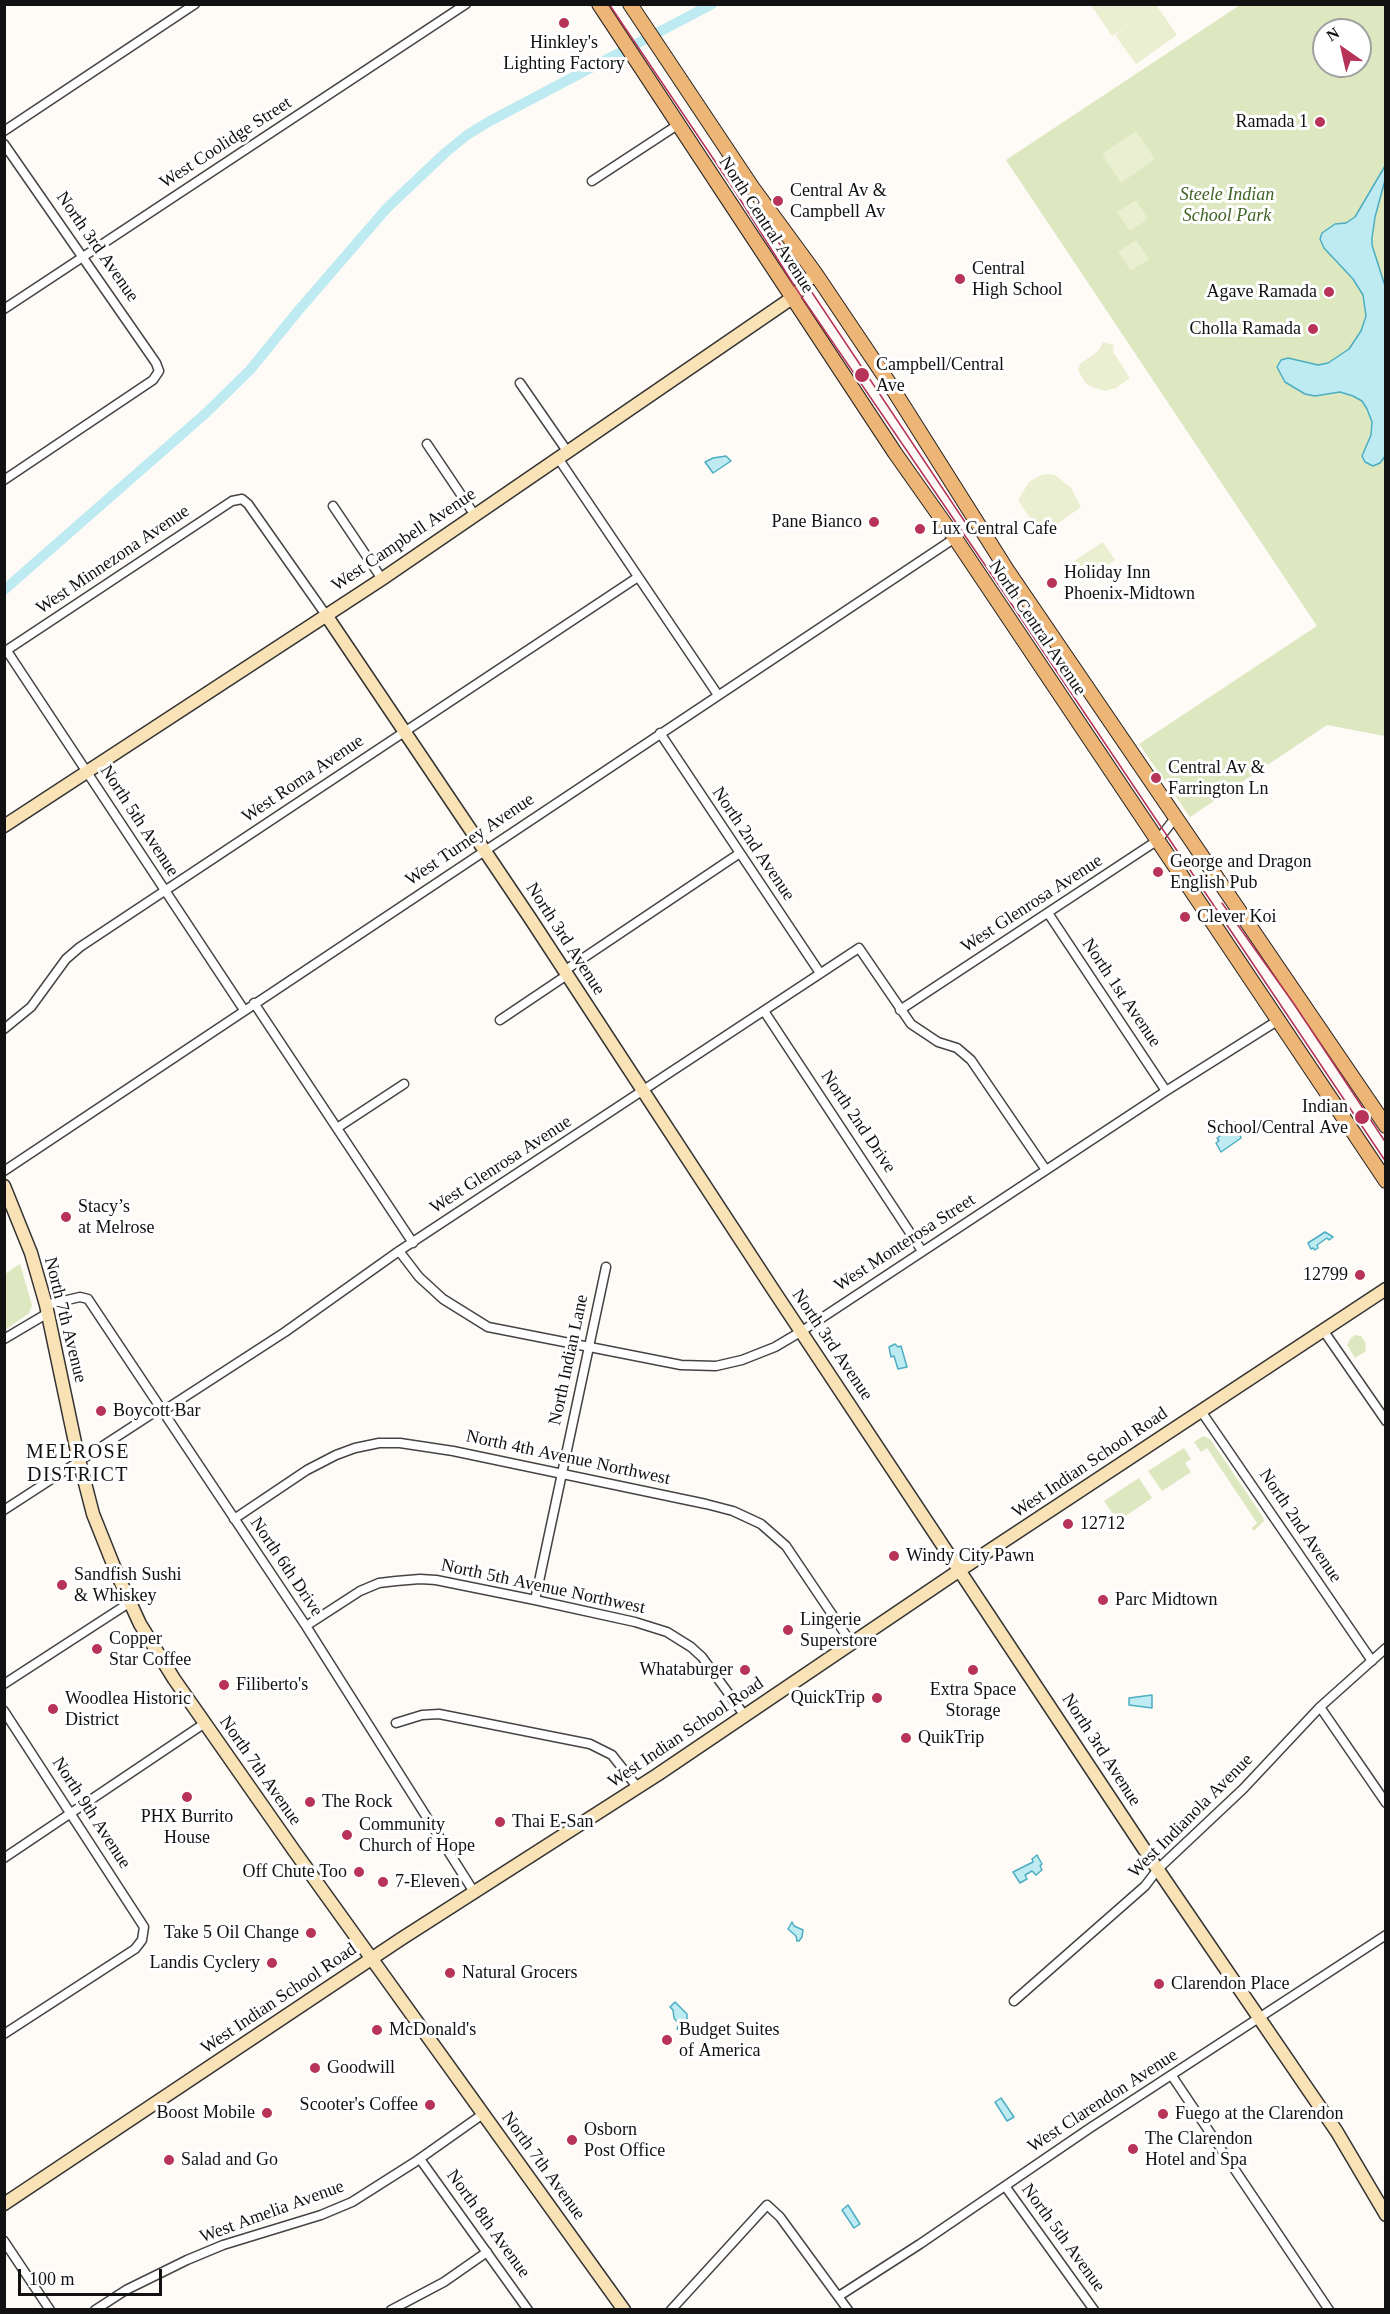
<!DOCTYPE html>
<meta charset="utf-8">
<style>
body{margin:0}
#map{position:relative;width:1390px;height:2314px;overflow:hidden;background:#fefaf5;font-family:"Times New Roman",serif}
canvas{display:block}
.frame{position:absolute;inset:0;border:6px solid #111;pointer-events:none}
.north{position:absolute;left:1312px;top:18px;width:60px;height:60px;box-sizing:border-box;background:#fff;border:2px solid #a0a0a0;border-radius:50%;rotate:326deg;font-size:16px;font-weight:700;line-height:24px;text-align:center;color:#111}
.north::after{content:'';display:block;margin:auto;width:21px;height:27px;background:#b73357;clip-path:polygon(50% 0,100% 100%,50% 72%,0 100%)}
.scale{position:absolute;left:18px;top:2269px;width:144px;height:27px;box-sizing:border-box;border:3px solid #111;border-top:0;padding-left:8px;font-size:18px;line-height:21px;white-space:nowrap;color:#111;-webkit-text-stroke:4px #fff;paint-order:stroke}
</style>
<div id="map">
<canvas width="1390" height="2314"></canvas>
<div class="frame"></div>
<div class="north">N</div>
<div class="scale">100 m</div>
</div>
<script>
const ctx = document.querySelector('canvas').getContext('2d');
ctx.lineJoin = 'round';
function paint(path, color) { ctx.fillStyle = color; ctx.fill(path, 'evenodd'); }
const toPath = rows => new Path2D(rows.map(r => 'M' + r).join(''));
function strokePath(path, color, width, dash) { ctx.strokeStyle = color; ctx.lineWidth = width; ctx.lineCap = dash ? 'butt' : 'round'; ctx.setLineDash(dash || []); ctx.stroke(path); }
function label(font, color, halo, rows, align = 'center') {
  ctx.font = font + ' "Times New Roman",serif'; ctx.lineWidth = 6; ctx.setLineDash([]); ctx.textBaseline = 'middle'; ctx.strokeStyle = halo; ctx.fillStyle = color; for (const [text, x, y, turn = 0] of rows) {
    ctx.save(); ctx.translate(x, y); ctx.rotate((+turn || 0) * Math.PI / 180); ctx.textAlign = isNaN(turn) ? turn : align; if (halo) ctx.strokeText(text, 0, 0); ctx.fillText(text, 0, 0); ctx.restore();
  }
}
paint(toPath([
 [1240,5,1385,5,1385,736,1327,725,1190,817,1139,744,1317,626,1006,160],
 [1324,30,1360,30,1360,66,1324,66],
 [20,1264,32,1305,29,1313,5,1330,5,1274],
 [1355,1335,1361,1336,1365,1342,1366,1351,1355,1358,1347,1345,1350,1339],
 [1203,1436,1210,1439,1263,1517,1264,1521,1254,1531,1252,1528,1257,1523,1207,1448,1201,1452,1194,1442],
 [1184,1448,1191,1459,1185,1463,1191,1472,1162,1491,1148,1471],
 [1139,1478,1152,1498,1118,1521,1104,1501]
]), '#dde7c0');
paint(toPath([
 [1091,5,1159,5,1157,6,1177,35,1136,64,1115,35,1130,24,1112,36],
 [1136,131,1155,159,1121,183,1102,154],
 [1136,200,1148,219,1130,231,1117,212],
 [1136,240,1149,259,1131,271,1118,252],
 [1103,342,1114,345,1113,352,1130,378,1116,388,1105,391,1092,387,1085,383,1078,370,1080,364,1098,351],
 [1047,474,1055,475,1071,488,1081,507,1046,532,1038,530,1018,500,1029,482,1041,475],
 [1103,542,1115,560,1086,579,1074,561]
]), '#ebefd2');
const water = toPath([
 [1385,166,1385,180,1375,217,1372,238,1372,245,1385,286,1386,455,1380,463,1373,466,1365,462,1362,456,1371,435,1372,422,1367,409,1362,401,1353,396,1340,392,1315,396,1305,394,1285,382,1277,367,1281,360,1288,358,1318,365,1328,363,1349,349,1361,331,1366,316,1363,295,1353,279,1324,248,1320,239,1322,233,1335,224,1346,223,1355,217,1385,166],
 [726,456,731,461,713,473,705,462,713,458,726,456],
 [1235,1122,1237,1125,1240,1123,1245,1131,1240,1135,1241,1138,1221,1152,1216,1143,1219,1141,1217,1138,1220,1136,1218,1133,1235,1122],
 [1325,1232,1333,1237,1329,1240,1327,1238,1317,1245,1318,1248,1315,1250,1313,1248,1311,1249,1308,1243,1325,1232],
 [895,1344,898,1347,901,1346,907,1367,898,1369,894,1356,891,1357,889,1347,895,1344],
 [1152,1695,1152,1708,1129,1705,1129,1698,1152,1695],
 [1037,1855,1042,1864,1040,1866,1042,1870,1036,1875,1032,1871,1025,1875,1027,1879,1020,1883,1013,1872,1033,1862,1032,1859,1037,1855],
 [792,1922,794,1926,803,1930,802,1937,799,1941,797,1941,796,1936,788,1929,792,1922],
 [675,2002,687,2014,687,2025,684,2030,677,2029,679,2024,674,2018,673,2010,670,2007,675,2002],
 [1001,2098,1014,2117,1007,2121,995,2102,1001,2098],
 [848,2205,860,2224,854,2228,842,2210,848,2205]
]);
paint(water, '#beeaf2');
strokePath(water, '#4baec3', 1.5);
strokePath(toPath([
 [4,590,206,413,250,370,298,311,387,208,445,153,467,135,490,121,712,4]
]), '#beeaf2', 10);
const street = toPath([
 [4,131,195,4],
 [4,144,156,363,159,371,153,380,4,480],
 [592,181,679,124],
 [4,309,466,4],
 [520,383,567,451],
 [427,444,474,514],
 [558,458,718,695],
 [333,506,382,579],
 [7,651,244,1010],
 [4,652,232,501,242,499,248,504,326,615],
 [660,733,820,973],
 [1048,913,1166,1091],
 [564,971,740,853],
 [254,1003,413,1243],
 [900,1010,1158,840,1175,818],
 [764,1011,922,1251],
 [500,1020,567,975],
 [4,1029,31,1007,66,959,80,947,638,577],
 [337,1128,404,1084],
 [4,1171,955,538],
 [399,1251,419,1277,443,1299,488,1327,681,1365,716,1366,742,1360,775,1347,802,1331,1166,1091,1277,1021],
 [46,1305,80,1297,88,1299,306,1626,474,1892],
 [1323,1330,1386,1421],
 [4,1339,48,1313],
 [163,1411,285,1332,399,1251,859,948,911,1024,938,1042,957,1048,971,1060,1046,1170],
 [1201,1411,1372,1661],
 [4,1510,161,1408],
 [234,1519,307,1470,336,1455,355,1448,379,1443,400,1443,453,1451,706,1504,733,1511,761,1524,786,1546,852,1644],
 [535,1600,606,1267],
 [306,1626,360,1591,379,1583,396,1581,420,1579,436,1580,535,1600,635,1622,667,1632,691,1647,702,1657,745,1716],
 [4,1684,129,1603],
 [1320,1707,1386,1803],
 [4,1711,144,1927,142,1940,135,1949,4,2034],
 [396,1723,422,1715,439,1714,590,1744,612,1755,638,1788],
 [4,1858,205,1723],
 [1014,2001,1145,1886,1158,1869,1243,1789,1320,1707,1386,1648],
 [1172,2076,1329,2310],
 [420,2159,528,2310],
 [1005,2186,1094,2310],
 [4,2241,50,2310],
 [839,2296,920,2244,1090,2128,1386,1935],
 [95,2310,126,2290,187,2260,223,2245,321,2215,352,2202,415,2162,483,2114],
 [391,2310,444,2282,487,2252],
 [671,2310,767,2205,780,2217,848,2310]
]);
const secondary = toPath([
 [326,615,530,918,772,1288,1152,1861,1337,2132,1386,2215],
 [4,826,382,579,792,298,815,273],
 [4,1186,31,1253,46,1305,77,1452,93,1514,117,1574,140,1624,174,1679,295,1852,624,2310],
 [4,2204,401,1939,657,1775,960,1570,1386,1289]
]);
const primary = toPath([
 [599,4,895,453,955,538,1386,1181],
 [630,4,752,187,815,273,889,383,1007,570,1386,1126]
]);
strokePath(street, '#444', 11);
strokePath(secondary, '#333', 15);
strokePath(primary, '#222', 16);
strokePath(street, '#fff', 8);
strokePath(secondary, '#f8e2b6', 12);
strokePath(primary, '#edb576', 14);
strokePath(toPath([
 [609,4,733,188,797,290,998,584,1386,1162],
 [759,213,965,522],
 [1222,903,1294,1004,1386,1143]
]), '#b73357', 1.5);
for (const [x, y, r, color] of [
 [564,23,6,"#b73357"],
 [1320,122,6,"#b73357"],
 [778,201,6,"#b73357"],
 [960,279,6,"#b73357"],
 [1329,292,6,"#b73357"],
 [1313,329,6,"#b73357"],
 [862,375,8,"#b73357"],
 [874,522,6,"#b73357"],
 [920,529,6,"#b73357"],
 [1052,583,6,"#b73357"],
 [1156,778,6,"#b73357"],
 [1158,872,6,"#b73357"],
 [1185,917,6,"#b73357"],
 [1362,1117,8,"#b73357"],
 [66,1217,6,"#b73357"],
 [1360,1275,6,"#b73357"],
 [101,1411,6,"#b73357"],
 [1068,1524,6,"#b73357"],
 [894,1556,6,"#b73357"],
 [62,1585,6,"#b73357"],
 [1103,1600,6,"#b73357"],
 [788,1630,6,"#b73357"],
 [97,1649,6,"#b73357"],
 [745,1670,6,"#b73357"],
 [973,1670,6,"#b73357"],
 [224,1685,6,"#b73357"],
 [877,1698,6,"#b73357"],
 [53,1709,6,"#b73357"],
 [906,1738,6,"#b73357"],
 [187,1797,6,"#b73357"],
 [310,1802,6,"#b73357"],
 [500,1822,6,"#b73357"],
 [347,1835,6,"#b73357"],
 [359,1872,6,"#b73357"],
 [383,1882,6,"#b73357"],
 [311,1933,6,"#b73357"],
 [272,1963,6,"#b73357"],
 [450,1973,6,"#b73357"],
 [1159,1984,6,"#b73357"],
 [377,2030,6,"#b73357"],
 [667,2040,6,"#b73357"],
 [315,2068,6,"#b73357"],
 [430,2105,6,"#b73357"],
 [267,2113,6,"#b73357"],
 [1163,2114,6,"#b73357"],
 [572,2140,6,"#b73357"],
 [1133,2149,6,"#b73357"],
 [169,2160,6,"#b73357"]
]) { const dot = new Path2D(); dot.arc(x, y, r, 0, 2 * Math.PI); ctx.fillStyle = color; ctx.fill(dot); strokePath(dot, '#fff', 2); }
label('18px', '#111', '#fff', [
 ["Hinkley's",564,43,"center"],
 ["Lighting Factory",564,64,"center"],
 ["Ramada 1",1308,122,"right"],
 ["Central Av &",790,191],
 ["Campbell Av",790,212],
 ["Central",972,269],
 ["High School",972,290],
 ["Agave Ramada",1317,292,"right"],
 ["Cholla Ramada",1301,329,"right"],
 ["Campbell/Central",876,365],
 ["Ave",876,386],
 ["Pane Bianco",862,522,"right"],
 ["Lux Central Cafe",932,529],
 ["Holiday Inn",1064,573],
 ["Phoenix-Midtown",1064,594],
 ["Central Av &",1168,768],
 ["Farrington Ln",1168,789],
 ["George and Dragon",1170,862],
 ["English Pub",1170,883],
 ["Clever Koi",1197,917],
 ["Indian",1348,1107,"right"],
 ["School/Central Ave",1348,1128,"right"],
 ["Stacy’s",78,1207],
 ["at Melrose",78,1228],
 ["12799",1348,1275,"right"],
 ["Boycott Bar",113,1411],
 ["12712",1080,1524],
 ["Windy City Pawn",906,1556],
 ["Sandfish Sushi",74,1575],
 ["& Whiskey",74,1596],
 ["Parc Midtown",1115,1600],
 ["Lingerie",800,1620],
 ["Superstore",800,1641],
 ["Copper",109,1639],
 ["Star Coffee",109,1660],
 ["Whataburger",733,1670,"right"],
 ["Filiberto's",236,1685],
 ["Extra Space",973,1690,"center"],
 ["Storage",973,1711,"center"],
 ["QuickTrip",865,1698,"right"],
 ["Woodlea Historic",65,1699],
 ["District",65,1720],
 ["QuikTrip",918,1738],
 ["The Rock",322,1802],
 ["PHX Burrito",187,1817,"center"],
 ["House",187,1838,"center"],
 ["Thai E-San",512,1822],
 ["Community",359,1825],
 ["Church of Hope",359,1846],
 ["Off Chute Too",347,1872,"right"],
 ["7-Eleven",395,1882],
 ["Take 5 Oil Change",299,1933,"right"],
 ["Landis Cyclery",260,1963,"right"],
 ["Natural Grocers",462,1973],
 ["Clarendon Place",1171,1984],
 ["McDonald's",389,2030],
 ["Budget Suites",679,2030],
 ["of America",679,2051],
 ["Goodwill",327,2068],
 ["Scooter's Coffee",418,2105,"right"],
 ["Boost Mobile",255,2113,"right"],
 ["Fuego at the Clarendon",1175,2114],
 ["Osborn",584,2130],
 ["Post Office",584,2151],
 ["The Clarendon",1145,2139],
 ["Hotel and Spa",1145,2160],
 ["Salad and Go",181,2160]
], 'left');
label('18px', '#111', '#fff', [
 ["West Coolidge Street",226,143,-33],
 ["North Central Avenue",766,225,57],
 ["North 3rd Avenue",97,247,55],
 ["West Campbell Avenue",404,540,-34],
 ["West Minnezona Avenue",113,560,-34],
 ["North Central Avenue",1037,628,56],
 ["West Roma Avenue",303,779,-34],
 ["North 5th Avenue",139,821,57],
 ["West Turney Avenue",470,840,-34],
 ["North 2nd Avenue",753,844,56],
 ["West Glenrosa Avenue",1032,904,-33],
 ["North 3rd Avenue",565,939,57],
 ["North 1st Avenue",1121,993,56],
 ["North 2nd Drive",858,1122,56],
 ["West Glenrosa Avenue",501,1165,-33],
 ["West Monterosa Street",905,1243,-33],
 ["North 7th Avenue",65,1320,76],
 ["North 3rd Avenue",832,1345,56],
 ["North Indian Lane",569,1360,-78],
 ["North 4th Avenue Northwest",568,1458,12],
 ["West Indian School Road",1090,1463,-34],
 ["North 2nd Avenue",1300,1526,56],
 ["North 6th Drive",286,1567,56],
 ["North 5th Avenue Northwest",543,1587,12],
 ["West Indian School Road",686,1733,-34],
 ["North 3rd Avenue",1101,1750,57],
 ["North 7th Avenue",260,1771,55],
 ["North 9th Avenue",91,1813,57],
 ["West Indianola Avenue",1191,1816,-45],
 ["West Indian School Road",279,1999,-34],
 ["West Clarendon Avenue",1103,2101,-33],
 ["North 7th Avenue",543,2166,54],
 ["West Amelia Avenue",272,2212,-20],
 ["North 8th Avenue",488,2224,54],
 ["North 5th Avenue",1063,2238,54]
]);
label('italic 18px', '#416425', '#fff', [
 ["Steele Indian",1227,195],
 ["School Park",1227,216]
]);
ctx.letterSpacing = '1.5px';
label('20px', '#111', '#fff', [
 ["MELROSE",78,1453],
 ["DISTRICT",78,1476]
]);
ctx.letterSpacing = '0px';
</script>
